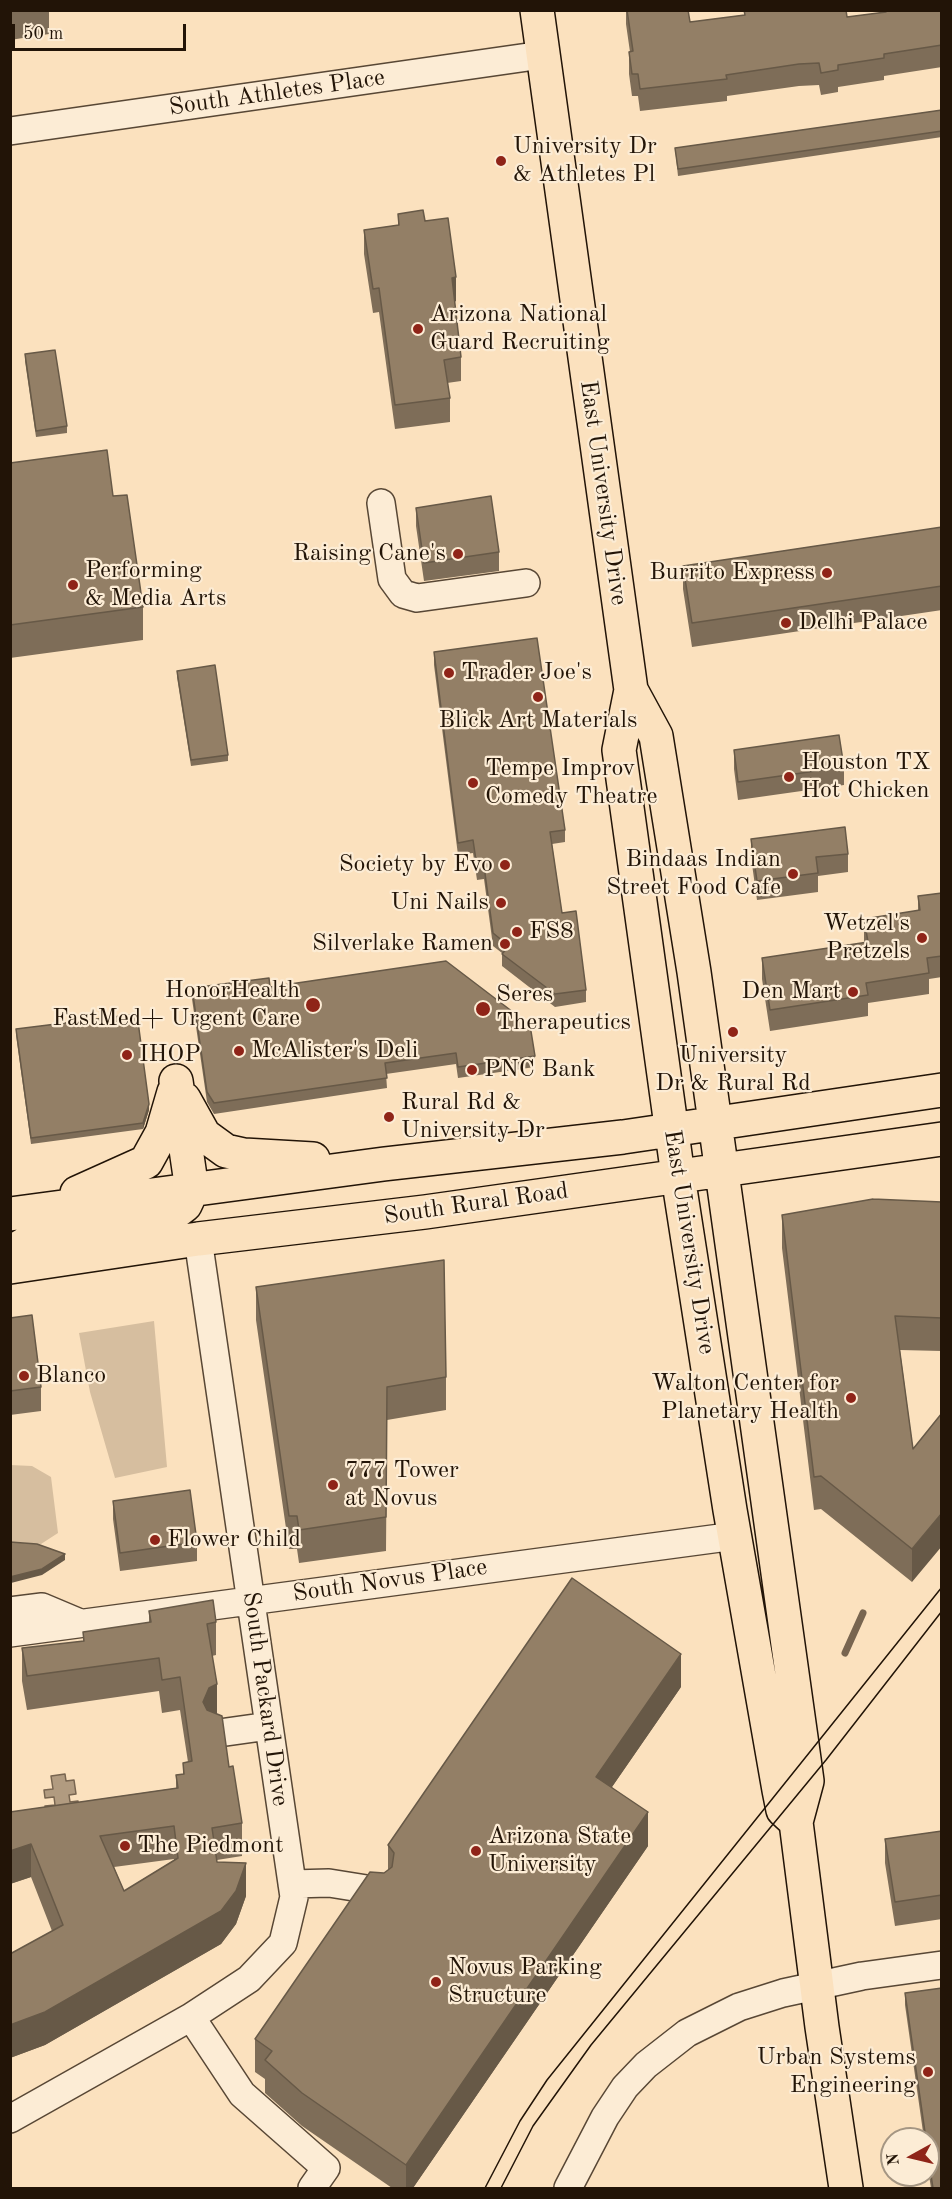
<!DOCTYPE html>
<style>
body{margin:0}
#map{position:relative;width:952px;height:2199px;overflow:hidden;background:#fbe1be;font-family:"Old Standard TT",serif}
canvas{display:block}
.frame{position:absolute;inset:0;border:12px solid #221407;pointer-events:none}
.north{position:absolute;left:880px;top:2127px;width:60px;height:60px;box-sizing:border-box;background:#fcecd5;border:2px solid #a59683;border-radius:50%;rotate:262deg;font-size:16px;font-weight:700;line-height:24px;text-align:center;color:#221407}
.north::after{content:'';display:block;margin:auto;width:21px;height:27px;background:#8f2418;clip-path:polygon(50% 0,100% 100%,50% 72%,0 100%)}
.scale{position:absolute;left:12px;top:24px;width:174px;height:27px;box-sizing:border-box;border:3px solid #221407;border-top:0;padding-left:8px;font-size:18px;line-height:21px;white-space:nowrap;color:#221407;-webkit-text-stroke:4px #fcecd5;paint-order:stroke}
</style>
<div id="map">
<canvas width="952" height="2199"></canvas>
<div class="frame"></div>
<div class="north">N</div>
<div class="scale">50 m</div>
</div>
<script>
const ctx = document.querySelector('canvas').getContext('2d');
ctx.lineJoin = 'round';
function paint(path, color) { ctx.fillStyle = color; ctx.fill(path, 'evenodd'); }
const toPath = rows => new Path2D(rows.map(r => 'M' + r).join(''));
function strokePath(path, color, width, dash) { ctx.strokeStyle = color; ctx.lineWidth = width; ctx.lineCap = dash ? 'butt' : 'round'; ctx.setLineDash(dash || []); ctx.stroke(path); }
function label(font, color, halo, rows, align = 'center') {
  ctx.font = font + ' "Old Standard TT",serif'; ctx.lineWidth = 4.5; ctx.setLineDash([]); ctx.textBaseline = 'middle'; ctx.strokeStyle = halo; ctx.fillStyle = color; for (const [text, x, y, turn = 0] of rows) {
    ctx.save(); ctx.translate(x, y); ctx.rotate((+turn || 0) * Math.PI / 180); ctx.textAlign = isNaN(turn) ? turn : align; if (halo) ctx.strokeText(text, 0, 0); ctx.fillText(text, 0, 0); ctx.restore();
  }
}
paint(toPath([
 [154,1321,167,1467,115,1478,90,1392,79,1333],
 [10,1465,32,1466,51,1477,58,1533,41,1544,11,1542]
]), '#d6be9f');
const water = toPath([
 [65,1774,66,1781,74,1780,76,1794,69,1795,70,1802,78,1801,80,1818,47,1816,45,1806,55,1805,54,1797,45,1798,44,1790,53,1789,51,1776,65,1774]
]);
paint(water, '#b19b80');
strokePath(water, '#786550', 1.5);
strokePath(toPath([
 [845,1653,863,1613]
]), '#786550', 7);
const minor = toPath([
 [10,131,542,55],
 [381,503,392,579,403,594,417,598,526,583],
 [10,1611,42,1607,80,1623],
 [10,1633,735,1536],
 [219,1733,269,1726],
 [292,1884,329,1883,379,1891],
 [191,2017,242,2094,326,2168,312,2188],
 [10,2119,191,2017,249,1979,283,1943,294,1897,198,1239],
 [568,2188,605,2117,625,2087,646,2065,687,2033,739,2007,783,1993,862,1976,942,1965]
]);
const major = toPath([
 [537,10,631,690,656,736,694,972,804,1759,807,1781,796,1822,822,2027,846,2188],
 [631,690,619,750,678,1176,730,1510,779,1790,783,1810,796,1822],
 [184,1099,204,1135,226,1151,244,1155,313,1159],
 [77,1193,146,1162,162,1133,174,1092],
 [10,1214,384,1164,623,1137,942,1090],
 [10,1253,38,1236,168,1218,185,1205,192,1190,176,1081],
 [10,1267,198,1239,425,1212,942,1139]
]);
strokePath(minor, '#584735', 30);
strokePath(major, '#221407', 36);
strokePath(minor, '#fcecd5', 27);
strokePath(major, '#fbe1be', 33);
strokePath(toPath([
 [485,2188,520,2121,547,2080,942,1587],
 [501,2188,533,2126,591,2045,826,1760,942,1611]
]), '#221407', 1.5);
paint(toPath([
 [10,10,49,10,49,34,10,40],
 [626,10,688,10,690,22,744,15,744,10,847,17,885,12,885,10,942,10,942,67,884,76,884,80,838,87,838,92,821,95,819,85,799,86,727,96,727,101,640,111,638,96,632,96,629,74,629,52,630,52,626,24],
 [942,110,942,137,678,176,675,148],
 [398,214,425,221,456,301,454,302,461,357,461,381,447,383,450,398,450,422,395,429,379,312,373,313,364,254,364,230,398,225],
 [25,354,67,426,67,433,36,437,25,361],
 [10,463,113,496,143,607,143,640,10,658],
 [416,508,499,552,499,571,424,581,416,526],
 [942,527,942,610,692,647,683,589,683,566],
 [434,652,565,830,565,842,552,844,562,913,586,990,586,1002,555,1007,502,966,502,953,493,946,484,879,477,880,473,853,458,855,434,665],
 [177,671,228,755,228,761,191,766,177,677],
 [734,750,844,767,844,785,738,800,734,769],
 [751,839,848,854,848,872,818,876,818,892,757,900,751,857],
 [942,893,942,977,929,979,929,994,868,1003,868,1016,770,1031,762,979,762,958,864,943,864,919,918,911,918,896],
 [270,987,535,1056,535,1067,458,1078,456,1064,386,1074,387,1088,214,1114,207,1102,192,999,192,988],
 [16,1029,149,1110,143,1129,31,1144,16,1035],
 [942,1202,942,1351,900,1350,913,1449,912,1582,821,1509,814,1510,782,1248,782,1215],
 [256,1287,446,1377,446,1410,387,1420,386,1551,299,1563,297,1549,289,1549,256,1320],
 [10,1318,41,1387,41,1411,10,1415],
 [113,1501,197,1542,197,1561,120,1571,113,1519],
 [149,1611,216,1622,216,1655,212,1656,217,1714,242,1823,242,1856,217,1860,217,1862,246,1896,236,1924,221,1944,45,2045,10,2058,10,1954,52,1931,31,1877,10,1884,10,1812,176,1788,176,1775,183,1774,183,1763,188,1762,180,1710,162,1713,159,1691,27,1710,22,1681,22,1648,83,1642,83,1632,149,1623],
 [174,1859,174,1860,124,1891,114,1867],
 [681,1687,612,1787,648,1846,413,2188,392,2188,302,2126,265,2093,265,2079,255,2072,255,2039,384,1873,388,1870,388,1845],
 [942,1831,942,1919,895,1926,885,1863,885,1839],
 [905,1993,942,2188,931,2188,928,2169,928,2139,924,2139,905,2005]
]), '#7e6d58');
paint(toPath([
 [456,277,456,301,452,302,452,278],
 [149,1104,149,1110,143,1129,143,1123],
 [942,1513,942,1546,912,1582,912,1549],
 [65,1554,65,1560,42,1575,11,1583,11,1577],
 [681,1654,681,1687,596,1810,596,1777],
 [217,1684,217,1717,209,1721,203,1702,209,1688],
 [648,1812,648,1846,413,2188,406,2188,406,2165],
 [31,1844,31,1877,10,1884,10,1851],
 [246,1863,246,1896,236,1924,221,1944,45,2045,10,2058,10,2025]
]), '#675947');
const building = toPath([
 [627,10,688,10,690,22,745,15,744,10,846,10,847,17,886,12,886,10,942,10,942,45,884,54,884,58,838,65,838,70,821,73,819,63,799,64,726,75,727,79,640,89,638,74,632,74,629,52,633,51,627,10],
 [942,110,942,131,678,169,675,148,942,110],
 [423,210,425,221,448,218,456,277,452,278,461,357,444,360,450,398,395,405,379,288,373,289,364,230,399,225,398,214,423,210],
 [55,350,67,426,36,431,25,354,55,350],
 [107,450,113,496,127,495,143,607,10,625,10,463,107,450],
 [491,496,499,552,424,563,416,508,491,496],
 [942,527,942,586,692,623,683,566,942,527],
 [537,638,565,830,550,832,562,913,576,911,586,990,555,994,502,954,509,946,493,933,484,866,477,867,473,840,458,843,434,652,537,638],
 [215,665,228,755,191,760,177,671,215,665],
 [839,735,844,767,738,782,734,750,839,735],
 [845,827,848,854,816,857,818,873,757,881,751,839,845,827],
 [942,893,942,956,927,958,929,973,866,983,868,995,770,1010,762,958,868,942,864,919,920,910,918,896,942,893],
 [446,961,530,1025,535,1056,458,1067,456,1053,385,1063,387,1078,214,1103,207,1092,192,988,269,978,270,987,446,961],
 [137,1014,149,1104,143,1123,31,1138,16,1029,137,1014],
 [873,1199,942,1202,942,1318,895,1316,913,1449,942,1413,942,1513,912,1549,821,1476,814,1477,782,1215,873,1199],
 [444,1260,446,1377,387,1387,386,1517,299,1530,297,1516,289,1516,256,1287,444,1260],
 [32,1315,41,1387,10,1391,10,1318,32,1315],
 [190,1490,197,1542,120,1553,113,1501,190,1490],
 [10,1542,37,1544,65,1554,42,1569,10,1577,10,1542],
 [572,1578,681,1654,596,1777,648,1812,406,2165,302,2093,265,2060,272,2051,255,2039,370,1872,384,1873,392,1867,394,1853,388,1845,572,1578],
 [213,1600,216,1622,207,1624,217,1684,209,1688,203,1702,207,1710,222,1716,229,1767,233,1766,242,1823,212,1828,217,1862,246,1863,236,1891,221,1911,45,2012,10,2025,10,1954,63,1925,31,1844,10,1851,10,1812,178,1788,176,1775,184,1774,183,1763,192,1761,180,1677,162,1680,159,1658,27,1676,22,1648,84,1641,83,1632,151,1622,149,1611,213,1600],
 [174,1826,178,1858,124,1891,100,1836,174,1826],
 [942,1831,942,1895,895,1902,885,1839,942,1831],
 [942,1988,942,2188,933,2188,928,2156,928,2139,926,2139,905,1993,942,1988]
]);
paint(building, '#937f66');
strokePath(building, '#675947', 1.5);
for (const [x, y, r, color] of [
 [501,161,6,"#8f2418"],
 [418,329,6,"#8f2418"],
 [458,554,6,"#8f2418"],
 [827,573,6,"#8f2418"],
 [73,585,6,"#8f2418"],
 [786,623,6,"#8f2418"],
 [449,673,6,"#8f2418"],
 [538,697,6,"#8f2418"],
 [789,777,6,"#8f2418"],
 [473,783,6,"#8f2418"],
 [505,865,6,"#8f2418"],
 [793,874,6,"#8f2418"],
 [501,903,6,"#8f2418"],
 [517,932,6,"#8f2418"],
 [922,938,6,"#8f2418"],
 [505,944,6,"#8f2418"],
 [853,992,6,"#8f2418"],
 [313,1005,8,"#8f2418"],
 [483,1009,8,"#8f2418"],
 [733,1032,6,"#8f2418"],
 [239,1051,6,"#8f2418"],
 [127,1055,6,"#8f2418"],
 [472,1070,6,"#8f2418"],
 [389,1117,6,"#8f2418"],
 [24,1376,6,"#8f2418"],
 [851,1398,6,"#8f2418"],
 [333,1485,6,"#8f2418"],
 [155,1540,6,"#8f2418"],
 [125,1846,6,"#8f2418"],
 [476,1851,6,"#8f2418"],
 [436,1982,6,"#8f2418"],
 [928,2072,6,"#8f2418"]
]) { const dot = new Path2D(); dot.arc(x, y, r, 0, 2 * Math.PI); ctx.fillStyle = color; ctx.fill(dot); strokePath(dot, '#fcecd5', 2); }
label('24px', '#221407', '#fcecd5', [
 ["South Athletes Place",277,93,-8],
 ["East University Drive",603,493,82],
 ["South Rural Road",476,1204,-8],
 ["East University Drive",689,1242,81],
 ["South Novus Place",390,1581,-8],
 ["South Packard Drive",265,1699,82]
]);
label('24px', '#221407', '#fcecd5', [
 ["University Dr",513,147],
 ["& Athletes Pl",513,175],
 ["Arizona National",430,315],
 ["Guard Recruiting",430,343],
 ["Raising Cane's",446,554,"right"],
 ["Performing",85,571],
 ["& Media Arts",85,599],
 ["Burrito Express",815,573,"right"],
 ["Delhi Palace",798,623],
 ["Trader Joe's",461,673],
 ["Blick Art Materials",538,721,"center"],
 ["Houston TX",801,763],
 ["Hot Chicken",801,791],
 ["Tempe Improv",485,769],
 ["Comedy Theatre",485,797],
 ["Bindaas Indian",781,860,"right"],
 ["Street Food Cafe",781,888,"right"],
 ["Society by Evo",493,865,"right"],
 ["Uni Nails",489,903,"right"],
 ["Wetzel's",910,924,"right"],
 ["Pretzels",910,952,"right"],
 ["FS8",529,932],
 ["Silverlake Ramen",493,944,"right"],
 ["HonorHealth",300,991,"right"],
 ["FastMed+ Urgent Care",300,1019,"right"],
 ["Den Mart",841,992,"right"],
 ["Seres",496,995],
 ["Therapeutics",496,1023],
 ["McAlister's Deli",251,1051],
 ["IHOP",139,1055],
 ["University",733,1056,"center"],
 ["Dr & Rural Rd",733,1084,"center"],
 ["PNC Bank",484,1070],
 ["Rural Rd &",401,1103],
 ["University Dr",401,1131],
 ["Blanco",36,1376],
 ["Walton Center for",839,1384,"right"],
 ["Planetary Health",839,1412,"right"],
 ["777 Tower",345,1471],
 ["at Novus",345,1499],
 ["Flower Child",167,1540],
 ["Arizona State",488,1837],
 ["University",488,1865],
 ["The Piedmont",137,1846],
 ["Novus Parking",448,1968],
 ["Structure",448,1996],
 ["Urban Systems",916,2058,"right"],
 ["Engineering",916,2086,"right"]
], 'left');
</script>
